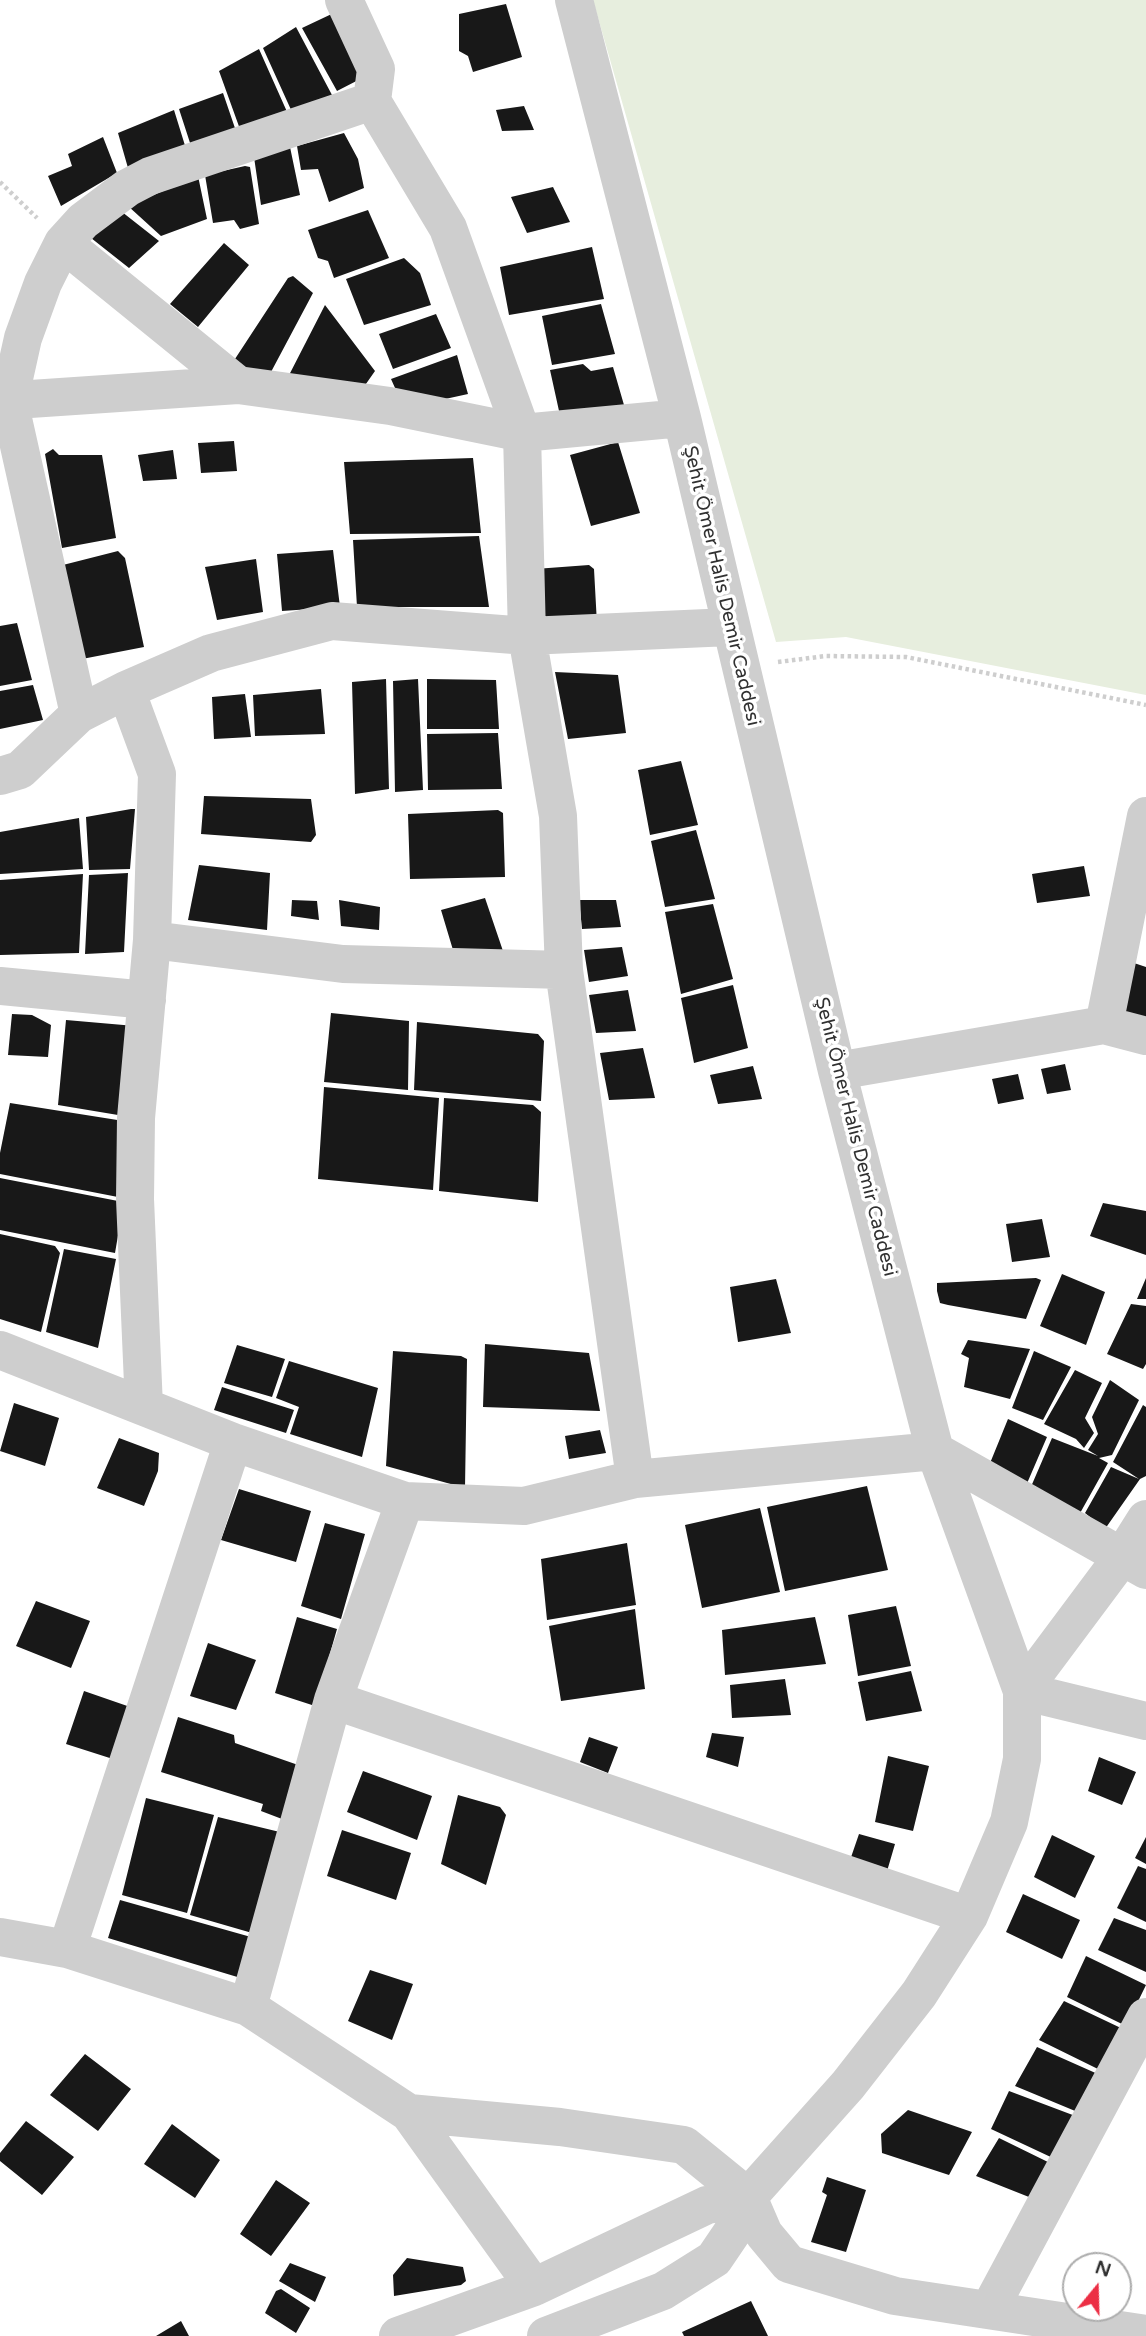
<!DOCTYPE html>
<meta charset="utf-8">
<style>
body{margin:0}
#map{position:relative;width:1146px;height:2336px;overflow:hidden;background:#fff;font-family:"Varela Round",sans-serif}
canvas{display:block}
.north{position:absolute;left:1062px;top:2252px;width:70px;height:70px;box-sizing:border-box;background:#fff;border:2px solid #adadad;border-radius:50%;rotate:19deg;font-size:19px;font-weight:700;line-height:28px;text-align:center;color:#313131}
.north::after{content:'';display:block;margin:auto;width:24px;height:32px;background:#ec2e44;clip-path:polygon(50% 0,100% 100%,50% 72%,0 100%)}
</style>
<div id="map">
<canvas width="1146" height="2336"></canvas>
<div class="north">N</div>
</div>
<script>
const ctx = document.querySelector('canvas').getContext('2d');
ctx.lineJoin = 'round';
function paint(path, color) { ctx.fillStyle = color; ctx.fill(path, 'evenodd'); }
const toPath = rows => new Path2D(rows.map(r => 'M' + r).join(''));
function strokePath(path, color, width, dash) { ctx.strokeStyle = color; ctx.lineWidth = width; ctx.lineCap = dash ? 'butt' : 'round'; ctx.setLineDash(dash || []); ctx.stroke(path); }
function label(font, color, halo, rows, align = 'center') {
  ctx.font = font + ' "Varela Round",sans-serif'; ctx.lineWidth = 7; ctx.setLineDash([]); ctx.textBaseline = 'middle'; ctx.strokeStyle = halo; ctx.fillStyle = color; for (const [text, x, y, turn = 0] of rows) {
    ctx.save(); ctx.translate(x, y); ctx.rotate((+turn || 0) * Math.PI / 180); ctx.textAlign = isNaN(turn) ? turn : align; if (halo) ctx.strokeText(text, 0, 0); ctx.fillText(text, 0, 0); ctx.restore();
  }
}
paint(toPath([
 [593,0,1146,0,1146,695,846,637,776,642]
]), '#e7eede');
paint(toPath([
 [506,4,522,57,473,72,468,56,459,51,459,14],
 [338,11,370,74,337,91,302,28],
 [296,27,332,95,292,112,263,48],
 [259,49,288,114,241,132,219,71],
 [223,93,237,134,192,149,179,109],
 [524,106,534,130,502,131,496,110],
 [174,110,187,152,128,168,118,133],
 [344,133,358,159,364,188,329,202,318,169,301,170,297,146],
 [103,137,117,173,61,206,48,176,72,166,68,154],
 [290,147,300,195,261,205,254,157],
 [245,166,250,167,259,224,240,229,234,220,213,223,205,175],
 [198,176,207,219,161,236,128,206],
 [553,187,570,222,527,233,511,197],
 [117,208,159,241,129,268,86,234],
 [368,210,389,258,334,278,328,261,318,258,308,230],
 [224,243,249,265,198,327,170,304],
 [592,247,604,299,509,315,500,267],
 [404,258,420,273,431,305,364,325,346,279],
 [293,276,313,293,263,387,233,362,288,278],
 [601,304,615,354,552,365,542,316],
 [325,305,375,371,354,401,286,381],
 [436,314,451,348,393,369,379,334],
 [457,355,468,394,404,408,391,379],
 [583,364,591,371,613,367,624,405,561,420,550,370],
 [234,441,237,471,201,473,198,443],
 [618,442,640,513,591,526,570,455],
 [53,449,59,455,102,455,116,538,62,548,45,454],
 [173,450,177,479,143,481,138,455],
 [473,458,481,533,350,534,344,462],
 [479,536,489,607,357,607,353,540],
 [333,550,340,607,282,611,277,554],
 [118,551,125,558,144,647,82,659,59,566],
 [256,559,263,612,217,620,205,567],
 [589,565,594,569,597,624,541,625,535,569],
 [17,623,32,680,0,686,0,626],
 [555,672,618,675,626,733,568,739],
 [386,679,389,789,355,794,352,682],
 [418,679,423,790,395,792,393,681],
 [427,679,496,680,499,729,427,729],
 [33,685,43,720,0,729,0,691],
 [321,689,325,734,255,736,253,695],
 [245,694,251,737,214,739,212,697],
 [498,733,502,789,428,790,427,734],
 [681,761,698,825,650,835,638,770],
 [204,796,311,799,316,835,311,842,201,834],
 [131,809,135,809,130,869,89,870,86,817],
 [498,810,503,813,505,877,410,879,408,814],
 [79,818,83,869,0,874,0,832],
 [696,830,715,899,665,907,651,841],
 [199,865,270,873,267,930,188,920],
 [1084,866,1090,896,1037,903,1032,874],
 [128,873,124,952,85,954,89,875],
 [83,874,79,953,0,955,0,880],
 [485,898,503,951,456,960,441,910],
 [292,900,317,901,319,920,291,916],
 [339,900,380,907,379,930,341,926],
 [579,900,616,900,621,927,582,929],
 [713,904,733,979,681,994,665,912],
 [622,947,628,976,589,982,584,950],
 [1131,962,1146,967,1146,1027,1117,1021],
 [733,985,748,1048,694,1063,681,998],
 [628,990,636,1031,596,1033,589,995],
 [331,1013,409,1021,408,1090,324,1082],
 [12,1014,32,1015,51,1025,48,1057,8,1055],
 [66,1020,135,1026,130,1117,58,1105],
 [417,1022,538,1034,544,1041,541,1101,414,1090],
 [643,1048,655,1098,609,1100,600,1053],
 [1065,1064,1071,1090,1047,1094,1041,1069],
 [753,1066,762,1099,718,1104,710,1075],
 [1018,1074,1024,1099,998,1104,992,1079],
 [324,1087,439,1098,433,1190,318,1179],
 [444,1098,533,1105,541,1112,538,1202,439,1191],
 [10,1103,130,1122,123,1198,0,1174,0,1153],
 [0,1178,118,1201,123,1206,115,1253,0,1230],
 [1103,1203,1146,1211,1146,1255,1090,1236],
 [1042,1219,1050,1257,1012,1262,1006,1224],
 [0,1234,55,1246,60,1253,41,1332,0,1319],
 [64,1249,116,1259,98,1348,46,1332],
 [1062,1274,1105,1292,1086,1345,1040,1326],
 [1036,1278,1041,1280,1026,1319,948,1305,940,1303,937,1291,937,1283],
 [1146,1278,1146,1299,1137,1299],
 [776,1279,791,1333,738,1342,730,1287],
 [1131,1304,1146,1306,1146,1364,1143,1369,1107,1354],
 [968,1340,1030,1349,1010,1399,964,1387,969,1358,961,1354],
 [485,1344,589,1353,600,1411,483,1407],
 [237,1345,285,1359,272,1397,224,1383],
 [393,1351,461,1356,467,1359,465,1488,386,1466],
 [1034,1351,1071,1367,1043,1420,1012,1408],
 [289,1361,378,1388,362,1457,290,1434,299,1407,276,1398],
 [1075,1370,1102,1383,1085,1418,1094,1433,1084,1448,1076,1439,1044,1424],
 [1110,1380,1139,1400,1112,1455,1099,1458,1108,1463,1079,1515,1030,1489,1052,1438,1098,1456,1088,1450,1098,1434,1092,1417],
 [222,1387,294,1410,286,1433,214,1410],
 [14,1403,59,1418,45,1466,0,1451],
 [1143,1405,1146,1407,1146,1476,1140,1479,1105,1529,1085,1513,1111,1467,1139,1479,1113,1462],
 [1008,1419,1047,1437,1025,1488,986,1473],
 [600,1430,606,1453,569,1459,565,1436],
 [119,1438,159,1453,158,1471,144,1506,97,1488],
 [867,1486,888,1570,785,1591,767,1507],
 [239,1489,311,1511,296,1562,221,1540],
 [760,1508,780,1592,702,1608,685,1525],
 [325,1523,365,1534,341,1619,301,1606],
 [627,1543,636,1605,547,1620,541,1559],
 [36,1601,90,1621,71,1668,16,1646],
 [896,1606,911,1666,858,1676,848,1615],
 [635,1609,645,1689,561,1701,549,1626],
 [297,1617,337,1629,315,1706,275,1693],
 [815,1617,826,1664,725,1675,722,1630],
 [208,1643,256,1660,236,1710,190,1696],
 [911,1671,922,1711,866,1721,858,1682],
 [785,1679,791,1715,732,1718,730,1685],
 [84,1691,136,1709,116,1760,66,1744],
 [178,1717,234,1735,235,1743,301,1766,282,1819,261,1811,263,1804,161,1772],
 [712,1733,744,1737,738,1767,706,1757],
 [589,1737,618,1747,608,1773,580,1762],
 [888,1756,929,1766,913,1831,875,1822],
 [1099,1757,1136,1772,1122,1805,1088,1791],
 [363,1771,432,1796,417,1840,347,1812],
 [458,1795,500,1807,506,1815,486,1885,441,1864],
 [146,1798,214,1815,187,1913,122,1895],
 [218,1817,288,1834,259,1935,190,1915],
 [342,1830,411,1853,396,1900,327,1876],
 [859,1834,895,1844,885,1878,848,1866],
 [1052,1835,1095,1856,1075,1898,1034,1877],
 [1146,1837,1146,1864,1135,1858],
 [1138,1866,1146,1869,1146,1922,1117,1908],
 [1023,1894,1080,1920,1062,1959,1006,1932],
 [120,1900,258,1939,244,1979,108,1938],
 [1114,1918,1146,1930,1146,1972,1098,1950],
 [1086,1956,1146,1985,1126,2026,1067,1997],
 [370,1970,413,1984,392,2040,348,2021],
 [1064,2001,1123,2029,1102,2071,1039,2040],
 [1037,2047,1100,2075,1080,2113,1015,2086],
 [85,2054,131,2089,98,2131,50,2095],
 [1009,2091,1078,2117,1055,2159,991,2129],
 [908,2110,972,2132,949,2175,882,2153,881,2134],
 [26,2121,74,2157,42,2195,0,2161,0,2153],
 [172,2124,220,2160,195,2198,144,2164],
 [999,2138,1052,2164,1034,2199,976,2176],
 [827,2177,866,2190,846,2252,811,2242,827,2195,822,2192],
 [276,2180,310,2203,271,2256,240,2234],
 [407,2258,463,2267,466,2281,461,2285,394,2296,393,2275],
 [290,2263,326,2277,315,2302,279,2281],
 [281,2289,310,2308,296,2333,265,2313,276,2291],
 [751,2301,768,2336,684,2336,682,2332],
 [181,2321,189,2336,156,2336]
]), '#181818');
strokePath(toPath([
 [0,182,37,218],
 [778,662,826,656,906,657,1146,705]
]), '#cecece', 4.5, [3.5, 3.5]);
strokePath(toPath([
 [344,0,376,69,372,101,448,228,522,433,527,636,558,816,564,970,635,1479],
 [63,243,238,385],
 [0,401,238,385,390,406,522,433,682,418],
 [126,690,157,774,152,940,136,1118,135,1199,144,1407],
 [79,714,9,401,23,338,43,283,63,243,83,221,127,188,150,176,372,101],
 [0,776,20,770,79,714,126,690,211,653,332,621,527,636,730,627],
 [152,940,343,964,564,970],
 [0,986,147,1000],
 [1104,1025,1146,816],
 [837,1071,1104,1025,1146,1036],
 [0,1350,233,1442,405,1501,524,1506,635,1479,935,1451,1146,1570],
 [1146,1519,1122,1557,1022,1691,1146,1721],
 [333,1700,969,1916],
 [0,1937,67,1949,248,2007,409,2113,560,2127,684,2145,748,2197,764,2234,789,2264,895,2296,1146,2334],
 [67,1949,233,1442],
 [248,2007,333,1700,405,1501],
 [409,2113,534,2287],
 [989,2310,1146,2017],
 [398,2336,534,2287,707,2205,748,2197],
 [546,2336,663,2291,714,2259,735,2228,748,2197,848,2085,919,1994,969,1916,1009,1822,1022,1759,1022,1691,935,1451,837,1071,682,418,574,0]
]), '#cecece', 38);
label('19px', '#313131', '#fff', [
 ["Şehit Ömer Halis Demir Caddesi",721,586,77],
 ["Şehit Ömer Halis Demir Caddesi",855,1137,76]
]);
</script>
